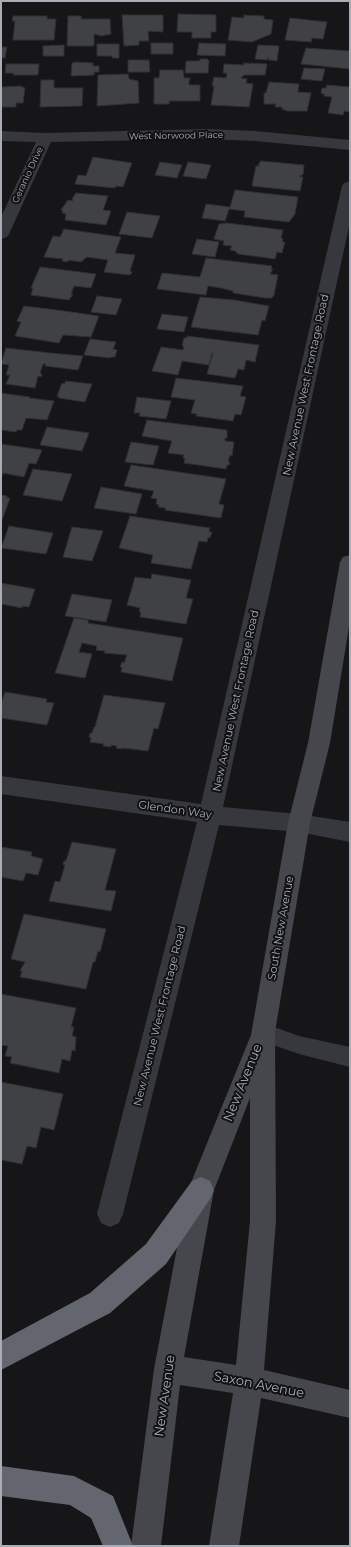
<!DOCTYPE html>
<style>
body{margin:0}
#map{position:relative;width:351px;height:1547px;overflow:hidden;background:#161618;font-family:Montserrat,sans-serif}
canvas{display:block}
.frame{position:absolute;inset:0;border:2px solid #a8adb8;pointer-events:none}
</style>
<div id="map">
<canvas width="351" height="1547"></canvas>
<div class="frame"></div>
</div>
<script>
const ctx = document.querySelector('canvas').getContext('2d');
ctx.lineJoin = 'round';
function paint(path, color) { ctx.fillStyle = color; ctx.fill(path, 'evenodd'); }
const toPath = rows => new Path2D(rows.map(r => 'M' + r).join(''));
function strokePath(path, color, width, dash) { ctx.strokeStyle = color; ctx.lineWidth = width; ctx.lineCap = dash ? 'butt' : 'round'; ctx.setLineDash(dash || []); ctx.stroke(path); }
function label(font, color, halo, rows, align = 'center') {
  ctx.font = font + ' Montserrat,sans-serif'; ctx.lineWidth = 4; ctx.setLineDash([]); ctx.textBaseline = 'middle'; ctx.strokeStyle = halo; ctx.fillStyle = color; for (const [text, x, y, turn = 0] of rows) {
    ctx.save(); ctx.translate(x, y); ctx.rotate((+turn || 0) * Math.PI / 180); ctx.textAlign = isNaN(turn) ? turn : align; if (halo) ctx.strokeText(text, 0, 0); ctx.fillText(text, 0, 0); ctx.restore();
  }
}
const building = toPath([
 [178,14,216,15,216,32,211,32,211,38,192,38,192,32,177,32,178,14],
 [122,15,163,15,163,32,148,31,149,41,139,41,139,45,124,46,122,15],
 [244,15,264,16,264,19,273,20,271,34,252,42,228,40,232,17,244,18,244,15],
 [13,16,47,16,47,19,56,19,54,40,13,40,15,21,12,21,13,16],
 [68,16,81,16,81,19,110,19,111,34,101,36,94,34,94,46,67,46,68,16],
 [290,18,327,22,323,39,312,38,311,42,285,40,290,18],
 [151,43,173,43,173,54,151,54,151,43],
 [199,43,226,44,225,56,197,55,199,43],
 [97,44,119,44,119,58,112,58,112,56,97,56,97,44],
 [64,45,64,56,43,56,43,46,64,45],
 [258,45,279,46,277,61,269,60,268,57,268,60,255,59,258,45],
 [1,47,7,47,5,58,1,58,1,47],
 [306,48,350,51,350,69,301,64,306,48],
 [200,59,207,59,209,61,208,73,185,73,186,61,200,61,200,59],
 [128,60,149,60,150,72,128,72,128,60],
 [76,62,93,63,93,66,99,66,99,72,94,72,94,75,71,76,72,63,76,62],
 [244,63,267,64,265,75,244,75,241,78,247,79,246,83,253,84,249,107,211,105,214,86,212,86,214,77,226,78,227,73,223,73,224,64,244,65,244,63],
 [6,64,39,64,38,75,13,75,14,73,5,73,6,64],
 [304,68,325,69,322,81,301,79,304,68],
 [160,70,183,70,184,78,190,78,190,80,189,80,189,85,200,85,200,101,169,101,169,104,154,104,154,78,159,78,160,70],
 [128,74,129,79,138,81,139,103,97,106,98,75,128,74],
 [41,80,54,80,54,88,83,88,82,106,40,107,41,80],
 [269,82,299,84,298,92,311,93,307,111,287,111,282,109,282,107,275,107,276,104,264,104,264,93,266,93,269,82],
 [327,85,350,87,350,112,344,111,343,115,328,113,332,97,324,96,324,94,321,93,322,88,326,88,327,85],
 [20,86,25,88,23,103,16,103,16,107,1,107,1,87,20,86],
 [93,157,132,163,123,187,116,186,115,188,75,184,78,175,86,176,93,157],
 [261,161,304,165,303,175,301,175,300,177,303,177,300,191,252,186,256,166,260,166,258,165,261,161],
 [160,162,182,165,177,178,155,175,160,162],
 [188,162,211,165,206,179,183,176,188,162],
 [235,190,298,197,295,214,289,222,244,217,245,211,229,209,225,221,202,218,206,204,230,207,235,190],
 [76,193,108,196,103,210,111,211,106,225,65,220,66,214,62,213,63,211,61,210,68,200,73,201,72,199,76,193],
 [127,212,160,216,152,238,119,234,127,212],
 [227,223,283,230,281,238,283,239,282,242,285,242,282,253,277,252,275,259,238,254,235,251,230,250,232,246,223,245,224,241,214,239,219,224,227,223],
 [64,229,121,237,115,253,135,255,130,271,132,272,131,274,129,275,104,272,108,260,87,257,81,262,68,260,68,262,62,261,63,259,44,257,53,236,60,237,64,229],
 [197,239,219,242,215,257,192,254,197,239],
 [206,258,272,266,271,269,273,269,270,274,278,275,274,295,272,298,265,298,233,293,233,291,221,288,208,286,206,295,157,289,162,273,200,277,206,258],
 [40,267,96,274,91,288,74,286,71,294,73,294,69,300,31,295,33,288,31,288,40,267],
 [97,296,122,299,116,315,91,312,97,296],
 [200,297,234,300,269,306,265,321,262,320,258,335,191,327,200,297],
 [24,306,57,310,99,316,91,337,63,335,59,343,15,336,21,322,17,321,24,306],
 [162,314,188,317,184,332,157,329,162,314],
 [187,336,259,345,255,362,246,360,244,370,238,369,235,378,207,374,213,353,212,353,209,365,182,361,178,375,152,371,161,347,183,350,184,346,182,346,184,338,187,338,187,336],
 [90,339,116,342,113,349,117,350,115,357,111,357,110,358,84,355,90,339],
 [6,348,50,353,83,356,78,370,45,366,46,364,43,364,40,373,42,374,41,377,38,376,35,388,6,384,10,375,6,375,9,365,1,364,6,348],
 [176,378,243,386,240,396,246,397,241,415,235,414,233,421,196,416,197,414,191,413,195,400,171,397,176,378],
 [66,381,92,384,85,402,59,398,59,397,57,396,62,383,64,384,66,381],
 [1,393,30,397,29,398,54,401,47,420,26,418,22,430,17,430,16,432,1,430,1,393],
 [137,397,171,401,166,419,139,416,140,413,134,413,137,397],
 [147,420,227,430,227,438,225,438,225,441,234,442,232,456,230,455,228,461,230,462,229,465,227,465,226,469,184,463,185,459,183,458,184,455,168,453,172,441,142,436,147,420],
 [47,427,89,433,82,451,40,445,47,427],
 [131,442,159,446,153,465,125,462,131,442],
 [1,444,42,450,36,464,29,463,24,477,3,473,2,476,1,444],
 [131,465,226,479,219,504,224,505,221,518,165,510,166,508,158,507,159,505,156,504,157,499,151,498,154,491,124,486,131,465],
 [33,469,72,474,62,501,23,495,33,469],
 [101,487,142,494,136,514,94,508,101,487],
 [1,495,7,496,7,498,10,498,1,523,1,495],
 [130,516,210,528,209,532,212,532,210,538,208,537,207,542,199,541,191,569,151,563,153,555,119,548,130,516],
 [9,526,53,533,46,554,1,548,9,526],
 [72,527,103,531,92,561,63,557,72,527],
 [152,574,191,580,186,598,193,599,186,624,140,617,141,612,139,612,140,608,127,605,135,577,151,579,152,574],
 [1,583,35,589,29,607,22,606,22,608,1,604,1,583],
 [72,594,112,600,106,622,65,616,72,594],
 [74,618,88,620,88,623,183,638,172,681,121,672,122,667,120,667,122,662,124,663,127,655,104,653,105,651,96,650,97,646,82,643,79,652,92,654,85,678,55,673,74,618],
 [5,692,47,699,46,702,54,703,47,725,1,718,1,704,5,692],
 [104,695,165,703,158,729,154,728,148,751,123,748,123,749,116,748,117,746,111,745,111,747,103,746,104,744,90,742,91,738,89,737,90,733,92,733,94,727,95,727,104,695],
 [72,842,116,849,105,890,116,891,111,911,49,901,55,881,60,882,65,865,63,865,64,861,66,861,72,842],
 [1,847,32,852,31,856,43,859,38,875,26,873,23,881,1,877,1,847],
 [24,914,106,929,100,952,98,951,95,962,93,962,86,989,20,977,22,971,20,971,25,962,11,959,24,914],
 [1,994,76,1008,71,1027,74,1027,72,1036,76,1037,75,1051,72,1050,70,1061,62,1059,59,1073,10,1063,12,1057,5,1056,8,1046,1,1045,1,994],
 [1,1082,63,1094,54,1130,41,1127,36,1148,27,1146,22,1164,1,1160,1,1082]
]);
paint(building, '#404145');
strokePath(building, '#303034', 1);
paint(toPath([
 [263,1023,299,1036,350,1047,350,1067,299,1054,256,1039,253,1032,256,1025,263,1023]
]), '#37383d');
paint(toPath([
 [207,129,255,131,350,140,350,150,255,141,207,139,51,142,9,234,7,237,1,239,1,217,36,142,1,141,1,131,45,133,207,129],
 [350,181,350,222,223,807,299,814,350,822,350,842,299,832,219,825,123,1214,119,1223,110,1227,101,1223,97,1214,197,822,1,794,1,776,201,804,342,186,344,183,350,181]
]), '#37383d');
paint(toPath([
 [350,555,350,621,330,743,310,823,275,1032,276,1221,264,1370,350,1390,350,1418,261,1398,239,1546,209,1546,233,1393,180,1385,161,1546,131,1546,154,1369,188,1190,251,1035,288,823,308,743,340,562,343,557,350,555],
 [250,1098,250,1221,236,1365,184,1357,214,1190,250,1098]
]), '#45474d');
paint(toPath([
 [201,1177,210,1181,214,1190,210,1199,166,1264,110,1313,1,1370,1,1341,90,1293,146,1244,192,1181,201,1177],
 [1,1466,74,1476,113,1496,133,1546,103,1546,91,1518,70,1505,1,1496,1,1466]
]), '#63666e');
label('9px', '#a8adb8', '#111113', [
 ["West Norwood Place",176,136,-1],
 ["Geranio Drive",28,175,-65]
]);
label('11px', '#a8adb8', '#111113', [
 ["New Avenue West Frontage Road",306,385,-78],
 ["New Avenue West Frontage Road",236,701,-78],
 ["Glendon Way",175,810,8],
 ["South New Avenue",281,928,-80],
 ["New Avenue West Frontage Road",160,1016,-76]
]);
label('13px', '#a8adb8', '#111113', [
 ["New Avenue",243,1083,-68],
 ["Saxon Avenue",259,1385,11],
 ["New Avenue",165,1396,-82]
]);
</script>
